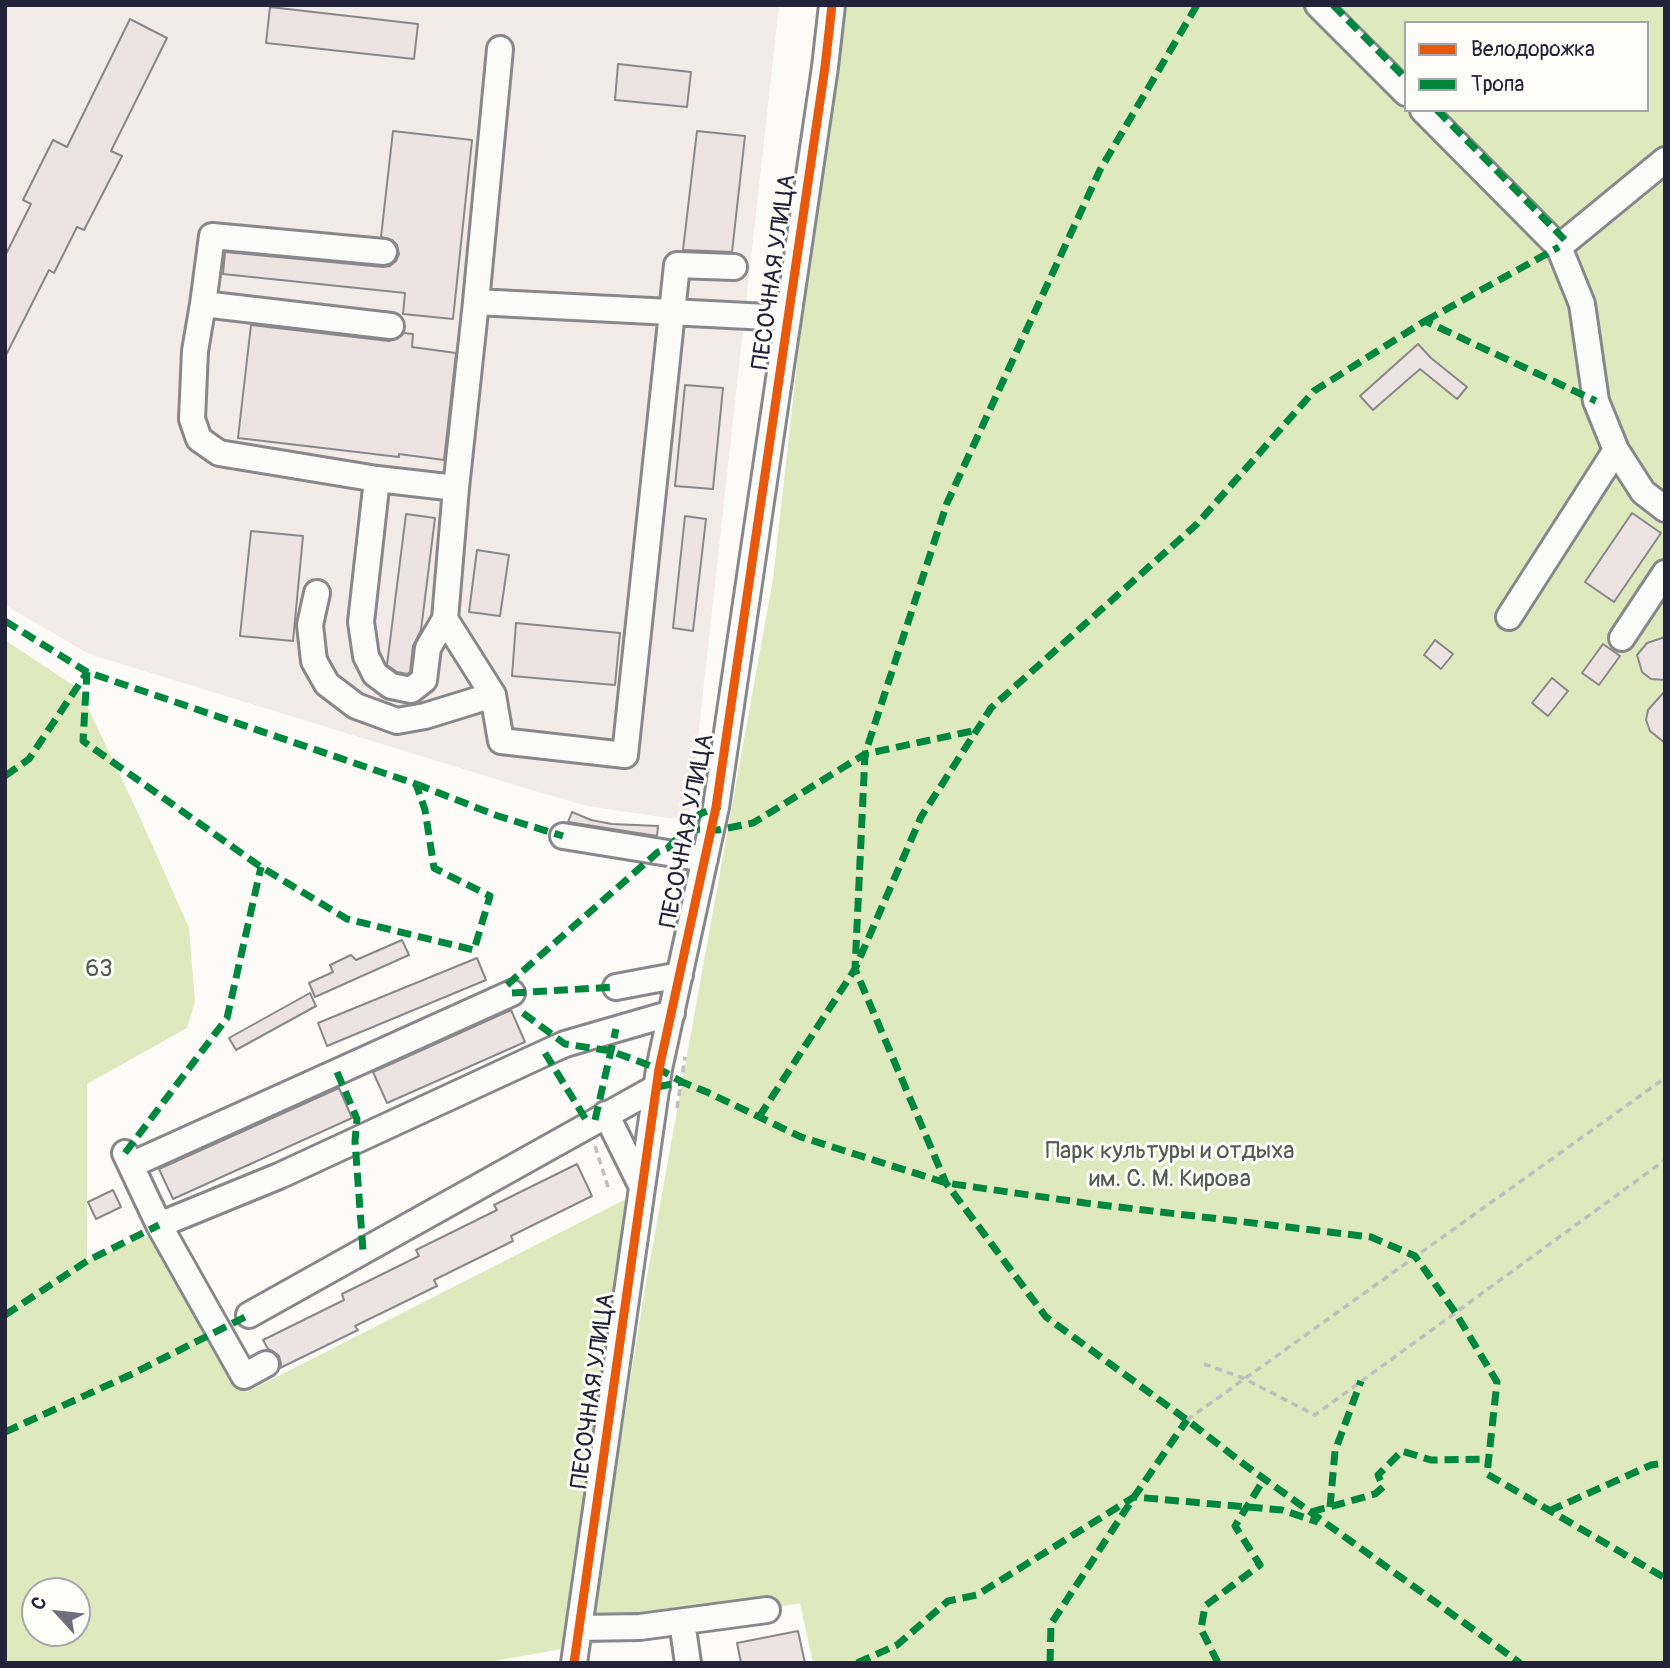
<!DOCTYPE html>
<meta charset="utf-8">
<style>
body{margin:0}
#map{position:relative;width:1670px;height:1668px;overflow:hidden;background:#fcfbf8;font-family:Pangolin,sans-serif}
canvas{display:block}
.frame{position:absolute;inset:0;border:7px solid #22223b;pointer-events:none}
.legend{position:absolute;left:1404px;top:21px;width:245px;height:91px;box-sizing:border-box;background:#fdfcf7;border:2px solid #a5a5ac;margin:0;padding:9px 12px;list-style:none;font-size:21px;color:#22223b}
.legend li{display:flex;align-items:center;gap:14px;height:35px}
.legend b{width:35px;border:2px solid #a5a5ac}
.north{position:absolute;left:21px;top:1577px;width:70px;height:70px;box-sizing:border-box;background:#fdfcf7;border:2px solid #a5a5ac;border-radius:50%;rotate:297deg;font-size:19px;font-weight:700;line-height:28px;text-align:center;color:#22223b}
.north::after{content:'';display:block;margin:auto;width:24px;height:32px;background:#6e6e7d;clip-path:polygon(50% 0,100% 100%,50% 72%,0 100%)}
</style>
<div id="map">
<canvas width="1670" height="1668"></canvas>
<div class="frame"></div>
<ul class="legend">
<li><b style="height:9px;background:#e8590c"></b>Велодорожка</li>
<li><b style="height:9px;background:#00873e"></b>Тропа</li>
</ul>
<div class="north">С</div>
</div>
<script>
const ctx = document.querySelector('canvas').getContext('2d');
ctx.lineJoin = 'round';
function paint(path, color) { ctx.fillStyle = color; ctx.fill(path, 'evenodd'); }
const toPath = rows => new Path2D(rows.map(r => 'M' + r).join(''));
function strokePath(path, color, width, dash) { ctx.strokeStyle = color; ctx.lineWidth = width; ctx.lineCap = dash ? 'butt' : 'round'; ctx.setLineDash(dash || []); ctx.stroke(path); }
function label(font, color, halo, rows, align = 'center') {
  ctx.font = font + ' Pangolin,sans-serif'; ctx.lineWidth = 6; ctx.setLineDash([]); ctx.textBaseline = 'middle'; ctx.strokeStyle = halo; ctx.fillStyle = color; for (const [text, x, y, turn = 0] of rows) {
    ctx.save(); ctx.translate(x, y); ctx.rotate((+turn || 0) * Math.PI / 180); ctx.textAlign = isNaN(turn) ? turn : align; if (halo) ctx.strokeText(text, 0, 0); ctx.fillText(text, 0, 0); ctx.restore();
  }
}
paint(toPath([
 [5,5,779,5,689,819,668,818,587,806,528,789,89,654,5,605]
]), '#f3ebe8');
paint(toPath([
 [840,5,1665,5,1665,1663,813,1663,800,1603,588,1645,645,1288,773,579,826,107],
 [1406,23,1647,23,1647,110,1406,110],
 [5,640,79,689,138,813,189,928,195,1002,187,1028,87,1084,87,1260,166,1229,247,1392,632,1196,572,1647,484,1663,5,1663],
 [35,1591,77,1591,77,1633,35,1633]
]), '#dfe9be');
const building = toPath([
 [270,7,418,24,414,59,266,43,270,7],
 [130,19,167,38,111,151,122,156,84,230,77,227,54,273,49,270,5,357,5,256,31,204,23,200,53,140,67,147,130,19],
 [618,64,691,72,687,107,615,100,618,64],
 [393,131,472,140,453,319,403,314,405,293,223,274,225,252,383,267,390,266,396,261,399,254,397,245,392,240,381,237,393,131],
 [697,131,745,136,732,252,683,250,697,131],
 [251,325,389,341,397,339,404,333,413,334,412,347,456,353,444,460,399,454,399,457,238,438,251,325],
 [1418,344,1431,358,1467,387,1457,399,1420,369,1373,410,1360,396,1418,344],
 [685,385,723,388,713,489,675,486,685,385],
 [1632,513,1661,533,1614,602,1585,582,1632,513],
 [406,514,435,518,421,630,413,646,410,672,407,674,397,672,387,665,406,514],
 [685,516,706,519,693,631,673,628,685,516],
 [251,531,303,536,293,641,240,636,251,531],
 [477,550,509,555,500,616,469,612,477,550],
 [516,623,620,633,615,685,512,676,516,623],
 [1665,637,1665,680,1651,679,1642,672,1637,655,1647,643,1665,637],
 [1435,640,1453,654,1441,669,1424,655,1435,640],
 [1603,644,1620,656,1599,685,1582,673,1603,644],
 [1552,678,1568,691,1548,716,1532,703,1552,678],
 [1665,691,1665,743,1650,731,1646,720,1648,710,1665,691],
 [572,812,591,820,612,824,658,826,657,836,568,822,572,812],
 [402,940,409,955,315,997,309,983,333,972,330,965,351,955,356,960,402,940],
 [477,958,486,980,327,1046,318,1023,477,958],
 [310,993,316,1006,236,1050,229,1038,310,993],
 [511,1010,525,1042,387,1103,373,1072,511,1010],
 [339,1088,352,1118,173,1199,159,1169,339,1088],
 [577,1164,592,1196,511,1236,513,1241,434,1280,437,1286,355,1326,358,1330,280,1368,281,1364,279,1356,274,1352,268,1349,263,1340,344,1300,342,1294,419,1256,416,1250,497,1210,494,1205,577,1164],
 [113,1190,121,1207,96,1219,88,1202,113,1190],
 [798,1631,805,1663,741,1663,737,1643,798,1631]
]);
paint(building, '#ede3e2');
strokePath(building, '#88888c', 2);
const minor = toPath([
 [1318,5,1406,93],
 [1423,110,1559,247,1582,304,1596,401,1616,450,1643,492,1665,509],
 [1559,247,1665,160],
 [476,302,500,49],
 [203,304,212,236,384,252],
 [377,479,219,453,199,439,192,419,195,351,203,304,391,326],
 [317,593,310,625,314,661,327,684,356,706,397,721,425,716,493,695,501,741,625,755,677,265,734,267],
 [1509,617,1616,450],
 [445,619,428,648,424,680,411,690,391,686,375,674,366,656,361,622,377,479,456,488],
 [1622,638,1665,573],
 [493,695,445,619,456,488,476,302,787,318],
 [563,836,705,859],
 [616,987,680,975],
 [606,1114,642,1187],
 [125,1153,159,1225,244,1376,266,1364],
 [131,1165,512,993],
 [159,1225,279,1176,545,1053,565,1044,672,1013],
 [249,1315,657,1087],
 [682,1622,688,1663],
 [579,1628,640,1627,767,1610],
 [574,1663,659,1069,716,807,825,67,832,5]
]);
strokePath(minor, '#88888c', 30);
strokePath(toPath([
 [677,1108,685,1057],
 [595,1146,609,1190],
 [1204,1364,1243,1378,1315,1415,1665,1160],
 [1187,1420,1665,1078]
]), '#bfbfc0', 3.5, [7, 5]);
strokePath(minor, '#fbfbf9', 24);
strokePath(toPath([
 [1197,5,1100,170,947,503,865,754,855,969,946,1183,1046,1317,1187,1420,1245,1465,1520,1663],
 [1333,5,1406,79],
 [1437,110,1566,241],
 [1425,321,1559,247],
 [5,621,87,672,416,784,425,810,434,868,490,896,474,950,347,919,261,867,83,741,87,672],
 [5,776,29,759,86,674],
 [416,784,498,816,563,836],
 [686,829,718,830,753,823,865,754,977,730],
 [507,985,658,852,668,848,700,814,720,806],
 [512,993,616,987],
 [523,1013,565,1044,611,1051,659,1069,682,1082],
 [545,1053,588,1123],
 [337,1072,357,1119,355,1141,363,1251],
 [657,1087,682,1082,707,1092,801,1137,946,1183,1085,1203,1371,1237,1415,1256,1455,1312,1497,1382,1487,1474,1665,1578],
 [759,1117,855,969,921,817,991,708,1197,524,1314,391,1425,321,1596,401],
 [595,1120,616,1029],
 [125,1153,227,1018,261,867],
 [5,1315,87,1261,159,1225],
 [5,1432,130,1375,249,1315],
 [1330,1507,1335,1451,1361,1381],
 [1549,1511,1651,1465,1665,1463],
 [1311,1512,1375,1494,1383,1487,1378,1475,1402,1451,1431,1460,1489,1459],
 [857,1663,897,1645,948,1601,977,1595,1134,1497,1282,1510,1318,1522],
 [1050,1663,1051,1624,1134,1497,1187,1420],
 [1218,1663,1201,1629,1205,1606,1260,1565,1235,1526,1264,1479]
]), '#00873e', 7, [14, 7]);
strokePath(toPath([
 [574,1663,659,1069,716,807,825,67,832,5]
]), '#e8590c', 9);
label('24px', '#22223b', '#fdfcf7', [
 ["ПЕСОЧНАЯ УЛИЦА",775,272,-82],
 ["ПЕСОЧНАЯ УЛИЦА",688,831,-79],
 ["ПЕСОЧНАЯ УЛИЦА",594,1391,-82]
]);
label('24px', '#545954', '#fdfcf7', [
 ["63",99,970],
 ["Парк культуры и отдыха",1170,1152],
 ["им. С. М. Кирова",1170,1180]
]);
</script>
